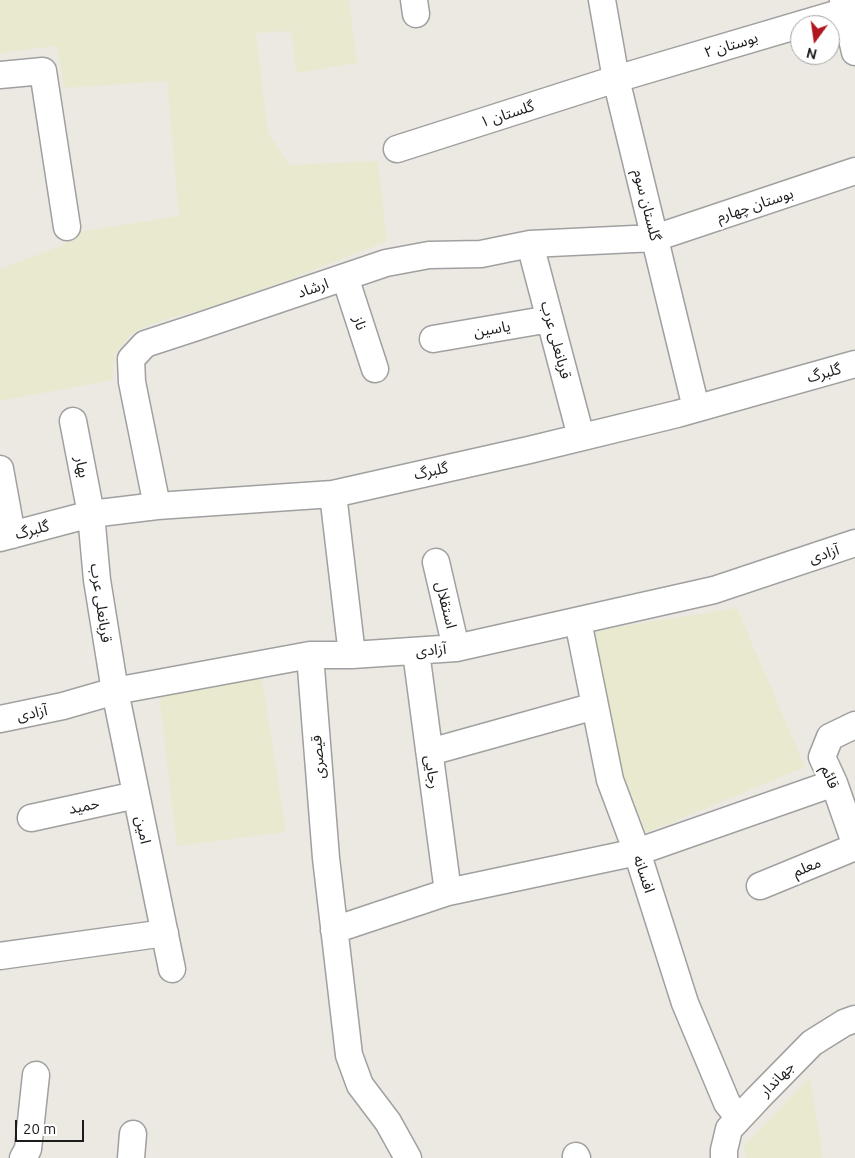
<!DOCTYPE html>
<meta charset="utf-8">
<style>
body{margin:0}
#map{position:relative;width:855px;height:1158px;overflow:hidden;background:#ece9e3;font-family:Ubuntu,sans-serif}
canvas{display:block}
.north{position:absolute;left:790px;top:15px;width:50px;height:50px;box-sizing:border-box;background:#fff;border:1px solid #a4a4a4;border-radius:50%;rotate:194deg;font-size:14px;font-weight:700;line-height:20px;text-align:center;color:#1c1c1c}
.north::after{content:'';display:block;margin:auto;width:18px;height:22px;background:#b2161e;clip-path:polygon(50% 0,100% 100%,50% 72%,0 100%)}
.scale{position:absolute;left:15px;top:1120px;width:69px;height:22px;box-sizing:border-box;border:2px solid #1c1c1c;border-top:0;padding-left:6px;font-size:15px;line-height:18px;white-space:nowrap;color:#1c1c1c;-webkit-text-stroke:4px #fff;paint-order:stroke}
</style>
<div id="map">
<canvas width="855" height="1158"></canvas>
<div class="north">N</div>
<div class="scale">20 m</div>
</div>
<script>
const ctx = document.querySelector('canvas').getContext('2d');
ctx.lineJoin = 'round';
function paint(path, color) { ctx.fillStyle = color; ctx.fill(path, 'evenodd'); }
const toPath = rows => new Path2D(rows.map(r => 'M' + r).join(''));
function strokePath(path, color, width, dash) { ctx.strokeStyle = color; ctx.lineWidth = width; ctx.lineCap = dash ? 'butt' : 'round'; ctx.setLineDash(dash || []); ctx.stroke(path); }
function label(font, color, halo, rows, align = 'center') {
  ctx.font = font + ' Ubuntu,"Noto Sans Arabic",sans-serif'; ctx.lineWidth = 4.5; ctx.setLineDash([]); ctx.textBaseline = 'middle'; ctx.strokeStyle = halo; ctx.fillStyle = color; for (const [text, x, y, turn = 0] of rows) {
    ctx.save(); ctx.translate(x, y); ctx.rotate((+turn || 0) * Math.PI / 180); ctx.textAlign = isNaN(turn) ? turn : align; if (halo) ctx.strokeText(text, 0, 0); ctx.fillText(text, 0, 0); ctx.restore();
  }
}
paint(toPath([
 [0,0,349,0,357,63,296,73,291,31,256,33,268,133,290,165,378,161,387,241,291,279,202,310,169,318,133,332,115,354,112,380,0,401,0,269,63,245,84,231,179,216,167,81,64,88,57,46,0,53],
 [737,608,805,767,646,833,623,777,592,631],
 [262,678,286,832,177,846,159,694],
 [810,1077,823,1158,746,1158,744,1146]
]), '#e9e9d0');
const minor = toPath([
 [414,0,416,14],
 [602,0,616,79,696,408],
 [843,0,855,52],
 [0,75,43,71,67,227],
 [397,149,616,79,846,11],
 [530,244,581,437],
 [345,277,375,369],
 [433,339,550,319],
 [73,421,91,514,97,580,115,691,172,969],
 [0,469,12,535],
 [333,494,352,655],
 [157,506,132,382,131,359,145,344,197,327,386,263,429,255,481,254,530,244,655,238,855,171],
 [0,538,91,514,157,506,333,494,529,450,677,414,855,364],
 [436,562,456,648],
 [578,621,610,780,637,852,685,1003,727,1103,739,1118],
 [416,652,448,892],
 [310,655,326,858,349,1055,360,1085,388,1122,408,1158],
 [0,719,63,706,115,691,310,655,352,655,456,648,714,590,855,543],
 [855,725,830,737,822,757,834,783,855,843],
 [430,752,595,706],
 [31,818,136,795],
 [760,886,855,847],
 [334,930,448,892,637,852,834,783],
 [0,956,165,933],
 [576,1156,577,1158],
 [23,1158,28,1149,36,1075],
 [131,1158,133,1134],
 [724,1158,724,1150,729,1129,758,1098,812,1043,844,1023,855,1019]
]);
strokePath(minor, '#a0a0a0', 29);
strokePath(minor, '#fff', 26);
label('15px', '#1c1c1c', '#fff', [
 ["بوستان ۲",731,45,-17],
 ["گلستان ۱",507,114,-18],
 ["گلستان سوم",647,205,76],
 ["بوستان چهارم",755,205,-18],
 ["ارشاد",313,288,-19],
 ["ناز",360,323,72],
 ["یاسین",492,329,-10],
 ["قربانعلی عرب",556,340,75],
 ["گلبرگ",824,373,-16],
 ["بهار",82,467,79],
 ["گلبرگ",431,471,-12],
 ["گلبرگ",32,530,-15],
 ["آزادی",824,554,-18],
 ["قربانعلی عرب",101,603,82],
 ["استقلال",446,605,76],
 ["آزادی",431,650,-5],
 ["آزادی",32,713,-12],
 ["قیصری",318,757,-95],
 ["رجایی",432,772,82],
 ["قائم",830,777,67],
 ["حمید",84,806,-12],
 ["امین",143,830,78],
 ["معلم",807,867,-22],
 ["افسانه",644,874,72],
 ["جهاندار",777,1079,-46]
]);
</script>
